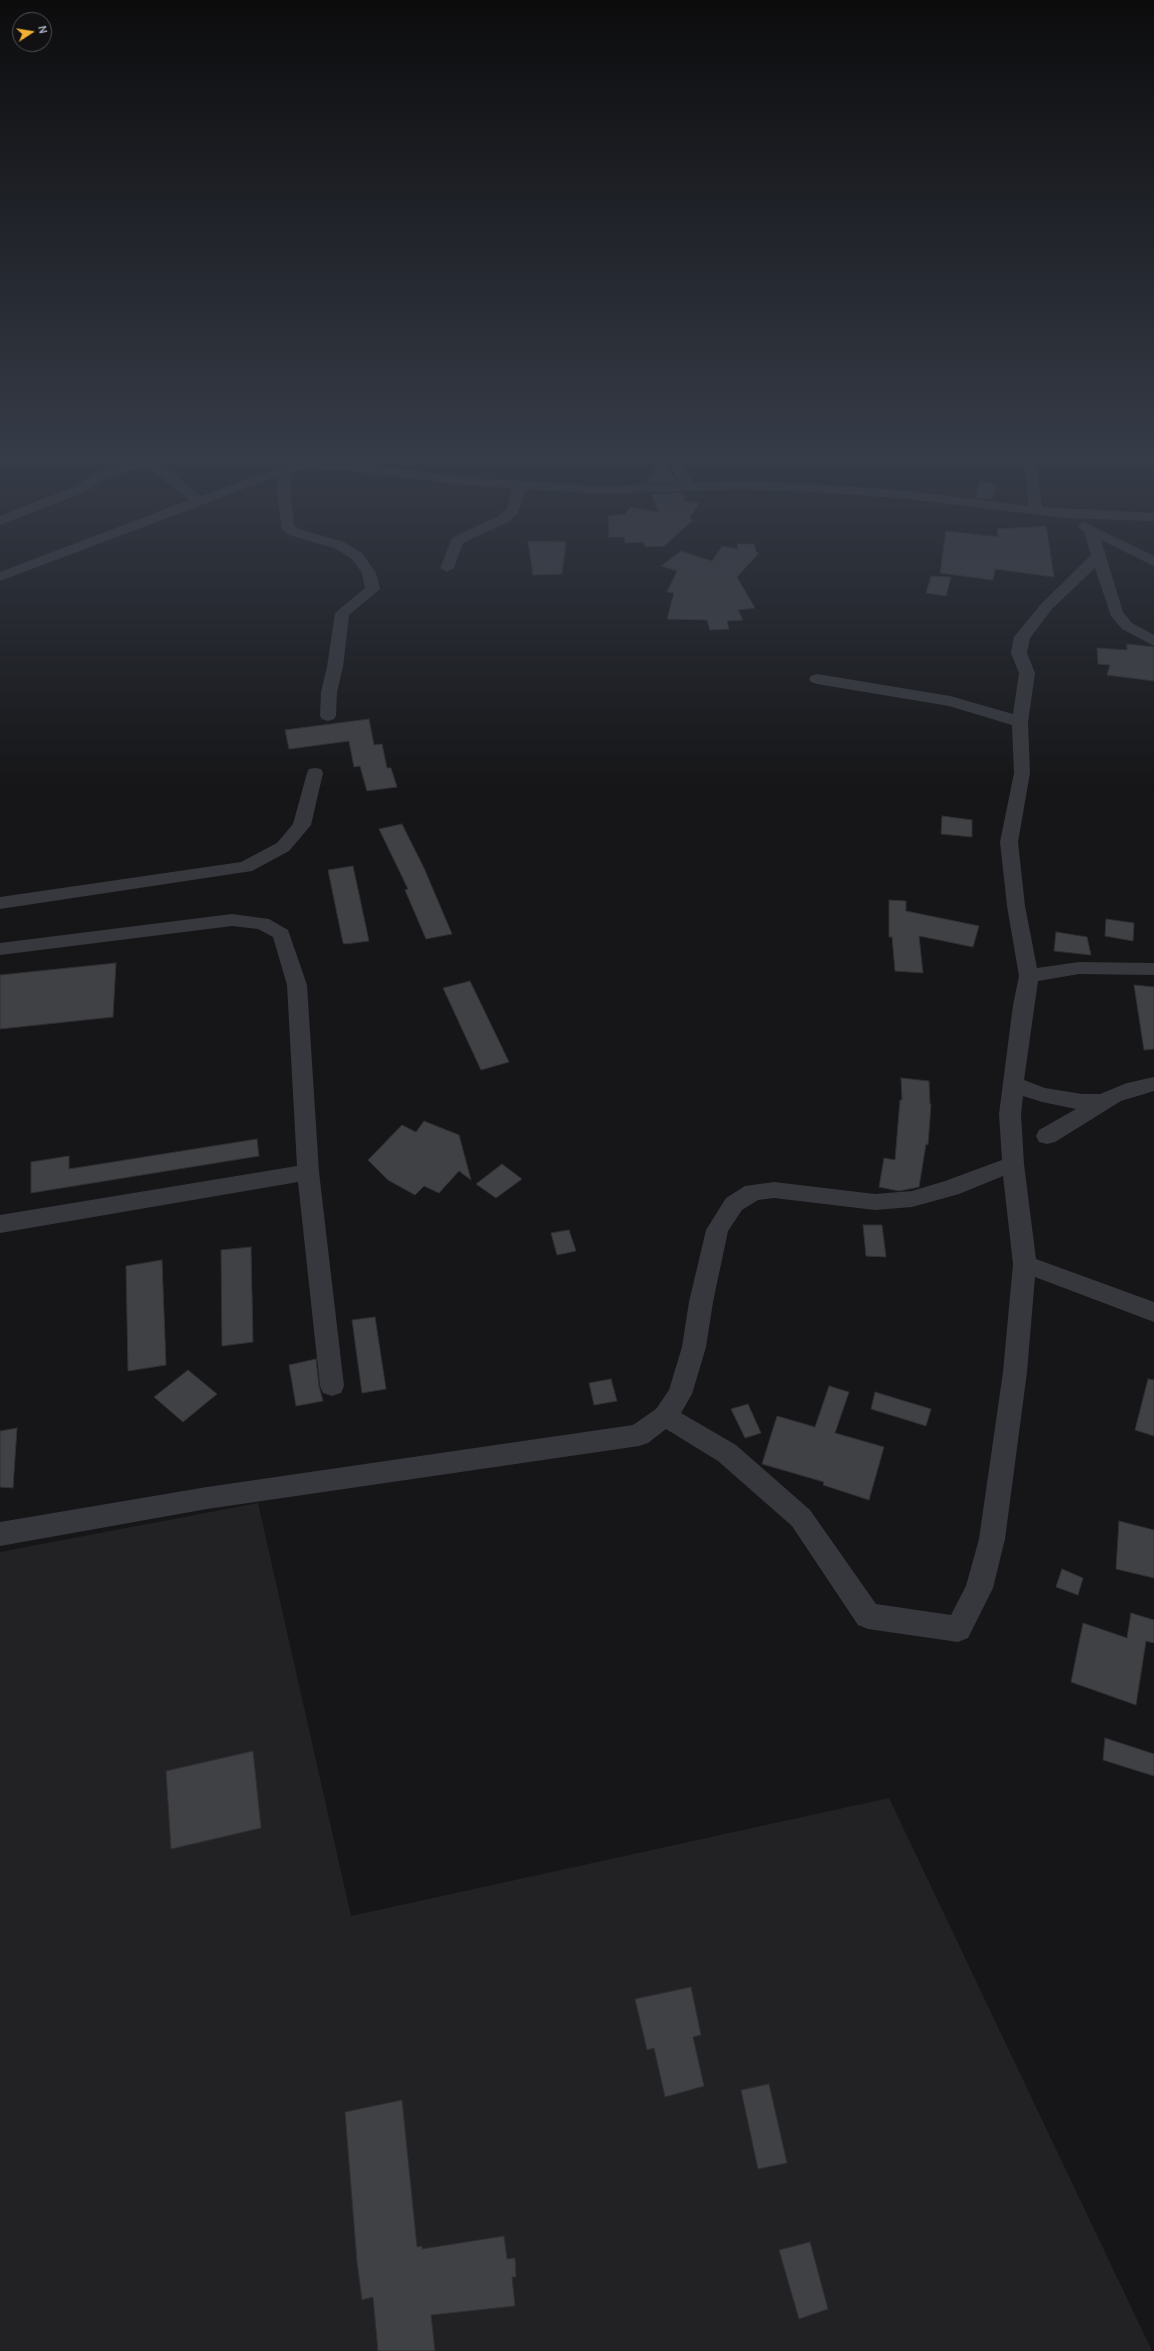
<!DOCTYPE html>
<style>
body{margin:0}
#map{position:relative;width:1154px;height:2351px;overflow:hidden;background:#161618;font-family:Cabin,sans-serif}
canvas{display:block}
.north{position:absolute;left:12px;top:12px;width:40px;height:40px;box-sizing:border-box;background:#111113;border:1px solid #4d4f55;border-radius:50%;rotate:78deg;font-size:11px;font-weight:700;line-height:16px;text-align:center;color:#a8adb8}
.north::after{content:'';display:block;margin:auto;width:14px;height:18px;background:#f2b134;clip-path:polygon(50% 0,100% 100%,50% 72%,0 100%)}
</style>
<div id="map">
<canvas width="1154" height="2351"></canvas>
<div class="north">N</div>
</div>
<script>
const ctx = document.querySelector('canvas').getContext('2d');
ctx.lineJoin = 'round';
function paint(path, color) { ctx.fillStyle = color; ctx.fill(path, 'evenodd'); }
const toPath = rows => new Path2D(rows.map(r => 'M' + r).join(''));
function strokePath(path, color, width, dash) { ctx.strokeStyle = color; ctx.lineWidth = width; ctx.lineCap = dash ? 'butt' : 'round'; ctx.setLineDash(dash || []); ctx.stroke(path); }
paint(toPath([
 [258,1503,351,1916,889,1798,1152,2351,0,2351,0,1552]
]), '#222225');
const building = toPath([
 [659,463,665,463,677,482,646,483,659,463],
 [979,481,996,484,992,499,975,498,979,481],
 [682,493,685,498,684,501,699,503,689,519,693,520,664,546,645,547,644,542,625,543,624,537,609,537,608,516,625,514,630,507,659,512,651,494,682,493],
 [1046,526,1054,577,995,569,993,580,940,573,946,531,998,537,997,529,1046,526],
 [528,541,566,542,562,574,533,575,528,541],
 [737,544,754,544,756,552,759,553,737,577,755,608,738,610,743,620,727,621,729,629,710,630,707,620,667,619,674,593,667,592,677,571,661,566,681,551,712,561,722,546,738,549,737,544],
 [931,576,951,577,946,596,926,593,931,576],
 [1127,644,1154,647,1154,681,1107,675,1110,665,1098,664,1097,648,1127,650,1127,644],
 [369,719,374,745,382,744,387,768,391,768,397,787,367,791,360,766,354,767,349,741,289,749,285,730,369,719],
 [942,816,972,820,972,837,941,834,942,816],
 [402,824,424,868,452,934,426,939,405,890,408,889,379,829,402,824],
 [353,866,369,941,346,944,343,943,328,870,353,866],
 [889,900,906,901,906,911,979,926,973,947,919,936,923,973,895,971,892,937,889,937,889,900],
 [1106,919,1134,923,1133,941,1105,936,1106,919],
 [1056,932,1087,937,1091,955,1054,951,1056,932],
 [116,963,113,1017,0,1029,0,975,116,963],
 [470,981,509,1062,481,1070,443,988,470,981],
 [1134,985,1154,987,1154,1049,1144,1050,1134,985],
 [901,1078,929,1081,930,1104,931,1104,928,1145,926,1144,919,1187,899,1191,879,1187,884,1158,895,1160,900,1100,902,1100,901,1078],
 [424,1121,459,1135,471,1180,459,1171,439,1193,424,1186,415,1195,388,1180,368,1160,402,1125,416,1132,424,1121],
 [257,1139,259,1156,31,1193,31,1162,69,1156,69,1169,257,1139],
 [502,1164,522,1179,496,1198,476,1184,502,1164],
 [863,1225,882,1225,886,1257,866,1256,863,1225],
 [569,1230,576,1251,557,1255,551,1233,569,1230],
 [251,1247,253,1342,222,1346,221,1250,251,1247],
 [162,1260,166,1365,128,1371,126,1266,162,1260],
 [375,1317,386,1389,362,1393,352,1320,375,1317],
 [316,1359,319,1386,323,1401,296,1406,289,1365,316,1359],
 [188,1370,217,1394,183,1422,154,1397,188,1370],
 [611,1379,617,1401,594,1405,589,1383,611,1379],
 [1148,1379,1154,1380,1154,1436,1135,1430,1148,1379],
 [829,1386,849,1392,835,1433,884,1447,869,1500,823,1485,824,1482,762,1464,777,1416,815,1427,829,1386],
 [875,1392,931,1409,926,1426,871,1409,875,1392],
 [748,1404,761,1433,745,1438,731,1409,748,1404],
 [17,1428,13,1488,0,1487,0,1431,17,1428],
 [1119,1521,1154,1530,1154,1578,1116,1569,1119,1521],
 [1062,1569,1083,1578,1078,1595,1056,1587,1062,1569],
 [1131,1613,1154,1620,1154,1643,1146,1641,1136,1705,1071,1682,1083,1623,1127,1638,1131,1613],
 [1105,1738,1154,1754,1154,1776,1103,1760,1105,1738],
 [253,1751,261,1828,171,1849,166,1771,253,1751],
 [691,1987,701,2035,693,2037,704,2086,665,2097,654,2048,647,2050,635,1999,691,1987],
 [769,2084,787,2163,758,2169,741,2090,769,2084],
 [402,2100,417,2247,422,2246,422,2249,504,2236,507,2259,515,2258,516,2277,512,2277,515,2306,431,2315,435,2351,378,2351,373,2297,362,2300,357,2262,345,2112,402,2100],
 [810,2242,828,2309,799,2319,779,2250,810,2242]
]);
paint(building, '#404145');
strokePath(building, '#303034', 1);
paint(toPath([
 [126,463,160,463,201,496,294,463,354,463,463,477,599,486,680,483,669,463,682,463,693,483,744,481,831,485,908,491,1029,506,1023,463,1036,463,1042,507,1154,513,1154,521,1064,518,908,499,831,493,744,489,599,494,526,489,518,513,508,522,463,543,454,568,447,572,440,568,452,538,498,516,507,509,512,488,463,485,346,470,303,469,293,472,290,487,294,525,299,529,344,542,362,553,376,573,380,589,349,615,343,667,337,692,336,716,334,719,328,721,322,719,320,716,321,692,327,667,335,613,365,588,362,573,352,559,334,548,289,535,282,530,276,487,279,476,0,581,0,572,189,500,148,467,133,469,104,480,83,493,0,525,0,516,73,487,94,474,126,463],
 [1084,522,1154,556,1154,566,1101,540,1123,612,1132,623,1154,635,1154,646,1122,629,1111,616,1095,568,1052,609,1030,638,1027,653,1035,673,1028,722,1030,773,1018,842,1025,906,1037,968,1079,962,1154,963,1154,975,1079,974,1038,981,1024,1080,1045,1088,1082,1094,1100,1094,1127,1083,1154,1077,1154,1091,1121,1101,1055,1142,1047,1144,1039,1142,1036,1136,1039,1130,1076,1109,1042,1102,1023,1096,1021,1114,1024,1164,1036,1259,1154,1302,1154,1322,1035,1277,1027,1372,1005,1539,993,1588,968,1638,958,1642,868,1629,858,1625,792,1526,718,1461,666,1429,648,1443,639,1446,207,1509,0,1546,0,1522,207,1487,633,1425,656,1409,669,1390,682,1347,689,1302,706,1230,726,1198,745,1186,774,1182,875,1194,912,1191,945,1181,1002,1160,999,1114,1013,1005,1019,976,1007,906,1000,842,1014,773,1012,725,949,706,817,684,811,682,809,679,811,676,817,674,950,696,1013,714,1019,673,1011,653,1014,637,1042,603,1091,555,1084,532,1077,526,1084,522],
 [1003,1176,1013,1264,1003,1372,979,1539,966,1586,951,1615,876,1604,810,1510,736,1445,681,1413,692,1394,706,1347,713,1302,728,1231,742,1210,758,1200,774,1198,875,1210,912,1207,959,1194,1003,1176],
 [315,768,321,769,323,773,311,825,289,851,252,871,0,909,0,897,241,862,277,843,293,824,307,773,309,769,315,768],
 [232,914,269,919,288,930,307,985,319,1172,344,1386,341,1393,332,1396,323,1393,320,1386,298,1182,0,1233,0,1215,297,1166,287,985,273,937,258,929,232,926,0,955,0,943,232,914]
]), '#37383d');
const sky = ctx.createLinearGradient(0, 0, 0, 792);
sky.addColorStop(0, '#0c0c0d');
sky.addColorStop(0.58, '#363c48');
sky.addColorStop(1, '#363c4800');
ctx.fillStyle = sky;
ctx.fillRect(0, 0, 1154, 792);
</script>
